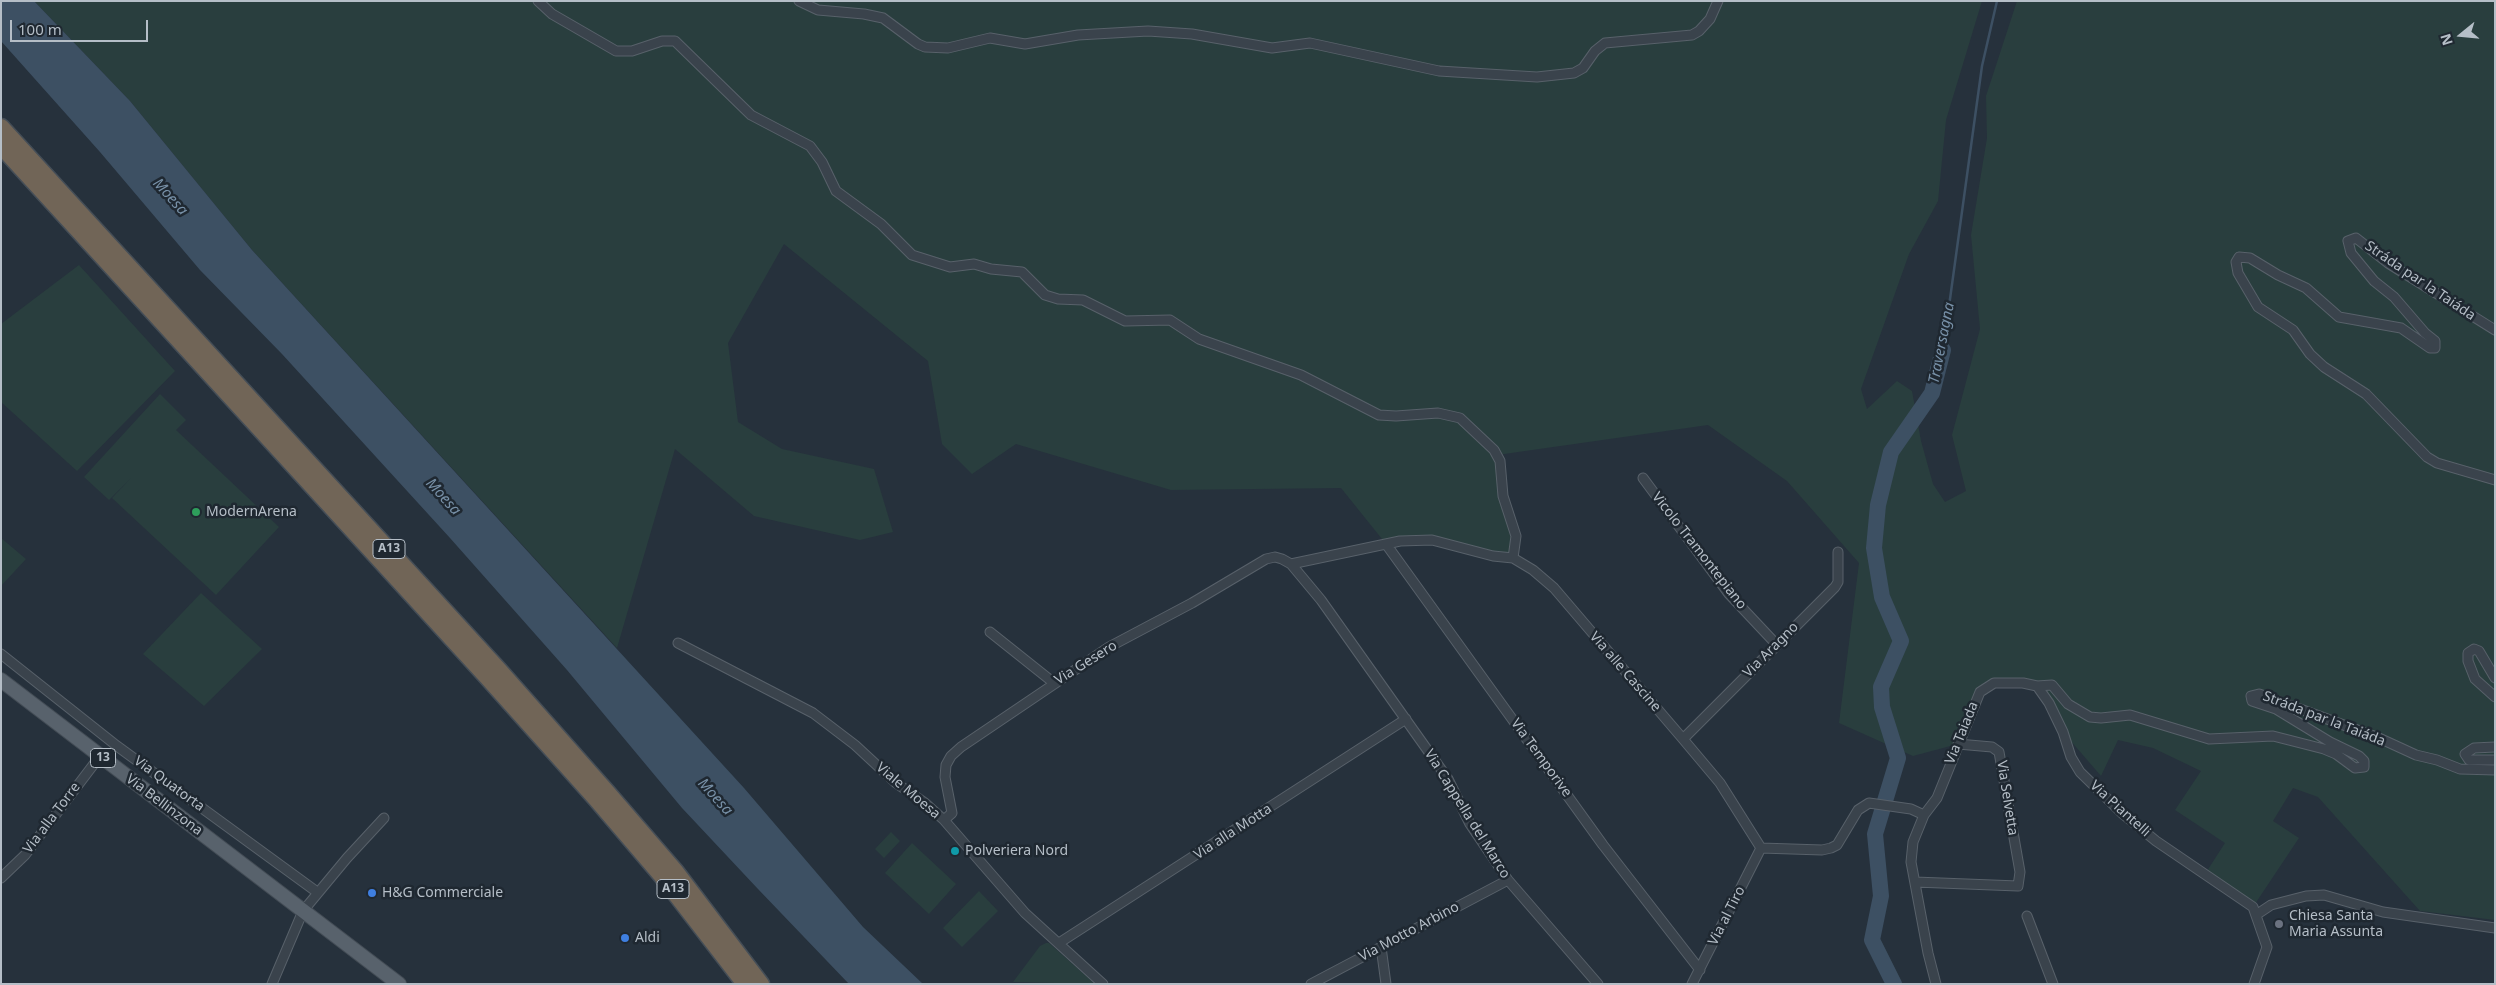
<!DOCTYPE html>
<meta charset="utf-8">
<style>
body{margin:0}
#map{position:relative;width:2496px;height:985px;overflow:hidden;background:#26313c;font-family:"Noto Sans",sans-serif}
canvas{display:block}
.frame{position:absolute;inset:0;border:2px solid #b5bec7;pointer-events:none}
.north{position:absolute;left:2436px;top:10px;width:50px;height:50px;-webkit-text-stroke:4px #1f2831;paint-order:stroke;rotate:253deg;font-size:14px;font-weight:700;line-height:20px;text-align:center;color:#b5bec7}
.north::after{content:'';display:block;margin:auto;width:18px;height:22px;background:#b5bec7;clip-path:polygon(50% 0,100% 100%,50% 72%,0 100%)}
.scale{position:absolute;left:10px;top:20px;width:138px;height:22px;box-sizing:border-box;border:2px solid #b5bec7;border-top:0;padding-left:6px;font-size:15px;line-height:18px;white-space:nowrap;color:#b5bec7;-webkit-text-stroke:4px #1f2831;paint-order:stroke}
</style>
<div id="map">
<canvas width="2496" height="985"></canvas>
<div class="frame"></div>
<div class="north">N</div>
<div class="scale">100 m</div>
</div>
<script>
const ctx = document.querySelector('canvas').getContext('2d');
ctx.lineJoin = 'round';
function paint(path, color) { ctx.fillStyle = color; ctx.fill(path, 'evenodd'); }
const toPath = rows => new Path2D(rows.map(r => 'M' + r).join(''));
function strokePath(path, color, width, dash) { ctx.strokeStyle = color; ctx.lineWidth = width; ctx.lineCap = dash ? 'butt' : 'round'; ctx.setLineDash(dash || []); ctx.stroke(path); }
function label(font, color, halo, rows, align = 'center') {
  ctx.font = font + ' "Noto Sans",sans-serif'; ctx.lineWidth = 5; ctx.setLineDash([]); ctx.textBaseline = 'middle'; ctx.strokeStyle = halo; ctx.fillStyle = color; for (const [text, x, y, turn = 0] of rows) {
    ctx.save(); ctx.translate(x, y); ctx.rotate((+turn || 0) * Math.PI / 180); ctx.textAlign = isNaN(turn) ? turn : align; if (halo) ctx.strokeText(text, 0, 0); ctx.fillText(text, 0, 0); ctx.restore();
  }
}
paint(toPath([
 [34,1,1982,1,1946,120,1938,201,1909,254,1861,389,1867,409,1897,381,1912,391,1921,441,1933,484,1945,502,1966,491,1952,435,1980,329,1971,235,1987,138,1986,96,2017,1,2495,1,2495,920,2420,911,2318,797,2293,788,2273,821,2299,838,2253,907,2205,874,2225,843,2175,810,2201,771,2153,748,2118,740,2101,776,2063,732,2037,686,1986,686,1958,744,1913,756,1839,723,1859,563,1787,481,1708,425,1497,455,1513,523,1513,558,1432,540,1386,544,1341,488,1171,490,1016,444,972,474,942,444,928,361,784,244,728,343,738,422,782,449,874,469,893,532,860,540,754,516,675,449,617,648,252,250,130,101],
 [79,265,175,371,77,471,1,402,1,324],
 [160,394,186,420,176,430,279,527,216,595,112,498,131,478,109,500,84,477],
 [1,538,26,559,1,586],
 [201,593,262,649,204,706,143,654],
 [891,832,900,841,884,858,875,849],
 [912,843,956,884,929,914,885,873],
 [979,891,998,911,962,947,943,928],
 [1046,943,1049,943,1095,984,1013,982,1040,946]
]), '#293e3e');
paint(toPath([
 [1,1,34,1,130,101,252,250,744,788,863,927,923,984,849,984,758,889,682,808,567,670,450,538,282,354,200,270,100,152,1,41]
]), '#3d5063');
strokePath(toPath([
 [1943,350,1982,66,1997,1]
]), '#3d5063', 2.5);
strokePath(toPath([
 [1894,984,1872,940,1881,896,1875,834,1898,758,1882,707,1881,687,1901,641,1882,597,1874,548,1878,505,1891,452,1932,393,1943,350]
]), '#3d5063', 16);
const minor = toPath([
 [538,1,552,14,616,51,632,51,662,41,675,41,751,115,810,146,822,162,836,191,881,224,912,255,950,267,974,264,991,269,1022,272,1045,295,1058,299,1083,300,1125,321,1170,320,1199,339,1301,375,1379,415,1396,416,1438,413,1460,418,1494,450,1500,461,1503,496,1516,536,1513,558],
 [799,1,818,10,864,14,883,18,918,44,925,47,948,48,990,38,1025,44,1078,35,1148,31,1192,34,1272,48,1310,43,1439,71,1537,77,1574,73,1583,68,1595,51,1605,43,1692,35,1699,31,1710,19,1718,1],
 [2495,330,2388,263,2356,238,2348,241,2351,253,2374,281,2394,297,2425,333,2435,341,2435,348,2430,348,2401,328,2339,317,2306,288,2278,275,2250,258,2239,257,2236,262,2238,273,2258,307,2293,330,2310,354,2324,367,2366,394,2427,457,2437,463,2495,480],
 [1643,478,1729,594,1777,645],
 [1386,544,1603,845,1700,970],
 [1291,564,1400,541,1432,540,1493,556,1513,558,1533,570,1554,588,1683,739,1720,783,1761,848],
 [990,632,1054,683],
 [678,643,813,713,855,745,896,783,925,803,944,820,1025,913,1103,984],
 [1,654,117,746,317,892],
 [2495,678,2479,651,2474,649,2468,653,2468,661,2475,679,2495,697],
 [2037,686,2052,685,2068,704,2090,717,2101,718,2130,715,2209,739,2273,736,2324,749,2336,754,2355,768,2364,767,2364,761,2359,756,2330,742,2276,709,2252,701,2251,696,2259,694,2379,738,2416,755,2437,760,2460,769,2495,770],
 [1683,739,1835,587,1838,582,1838,552],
 [2495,747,2474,748,2465,754,2469,760,2495,760],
 [1924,815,1937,798,1980,692,1994,683,2023,683,2037,686,2049,703,2063,732,2071,757,2080,772,2123,814,2156,841,2253,907,2267,947,2254,984],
 [944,820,952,813,945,777,946,765,951,756,961,747,1109,647,1192,603,1266,559,1275,557,1282,559,1291,564,1321,600,1448,779,1470,824,1508,880,1598,984],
 [1761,848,1822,850,1831,848,1837,845,1858,810,1869,803,1911,809,1924,815,1913,842,1911,862,1928,953,1936,984],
 [1,878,25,855,100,756],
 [1915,882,2018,886,2020,872,1999,752,1992,747,1958,744],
 [2256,915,2271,905,2306,896,2324,895,2383,912,2495,928],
 [2027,916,2053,984],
 [1059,943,1406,719],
 [1381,947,1386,984],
 [272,984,303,911,347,858,384,818],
 [1311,984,1508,880],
 [1692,984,1761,848]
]);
const primary = toPath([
 [1,680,399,984]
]);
const motorway = toPath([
 [1,127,498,669,607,792,676,872,761,984],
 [1,146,487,677,596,799,661,875,745,984]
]);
strokePath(minor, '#58616a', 11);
strokePath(primary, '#434c55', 16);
strokePath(motorway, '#454e57', 19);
strokePath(minor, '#3a434c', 9);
strokePath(primary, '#58626c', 14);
strokePath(motorway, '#716557', 16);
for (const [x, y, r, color] of [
 [196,512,5,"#2e9e5b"],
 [955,851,5,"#0f9aa8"],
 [372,893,5,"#3f7fe0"],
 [2279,924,5,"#6b7280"],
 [625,938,5,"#3f7fe0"]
]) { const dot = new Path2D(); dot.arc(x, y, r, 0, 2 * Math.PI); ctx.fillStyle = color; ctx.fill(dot); strokePath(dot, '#1f2831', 2); }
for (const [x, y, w] of [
 [389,549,32],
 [103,758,25],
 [673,889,32]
]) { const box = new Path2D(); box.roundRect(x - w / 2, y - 9.5, w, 19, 4); ctx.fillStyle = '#1f2831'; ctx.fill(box); strokePath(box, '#b5bec7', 1); }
label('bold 12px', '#b5bec7', null, [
 ["A13",389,549],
 ["13",103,758],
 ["A13",673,889]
]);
label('14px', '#b5bec7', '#1f2831', [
 ["Stráda par la Taiáda",2420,281,34],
 ["Vicolo Tramontepiano",1699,551,52],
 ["Via Aragno",1771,650,-45],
 ["Via Gesero",1086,663,-32],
 ["Via alle Cascine",1625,672,49],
 ["Stráda par la Taiáda",2324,719,21],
 ["Via Taiada",1962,733,-68],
 ["Via Temporive",1541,758,54],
 ["Via Quatorta",169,784,36],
 ["Viale Moesa",908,791,40],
 ["Via Selvetta",2007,798,81],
 ["Via Bellinzona",164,805,37],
 ["Via Piantelli",2120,809,42],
 ["Via Cappella del Marco",1467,814,58],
 ["Via alla Torre",52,818,-53],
 ["Via alla Motta",1233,832,-33],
 ["Via al Tiro",1727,916,-63],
 ["Via Motto Arbino",1409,932,-28]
]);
label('14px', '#b5bec7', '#1f2831', [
 ["ModernArena",206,512],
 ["Polveriera Nord",965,851],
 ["H&G Commerciale",382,893],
 ["Chiesa Santa",2289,916],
 ["Maria Assunta",2289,932],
 ["Aldi",635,938]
], 'left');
label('italic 15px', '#7891a8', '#1f2831', [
 ["Moesa",170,197,48],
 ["Traversagna",1942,343,-79],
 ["Moesa",443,497,48],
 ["Moesa",715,797,48]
]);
</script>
